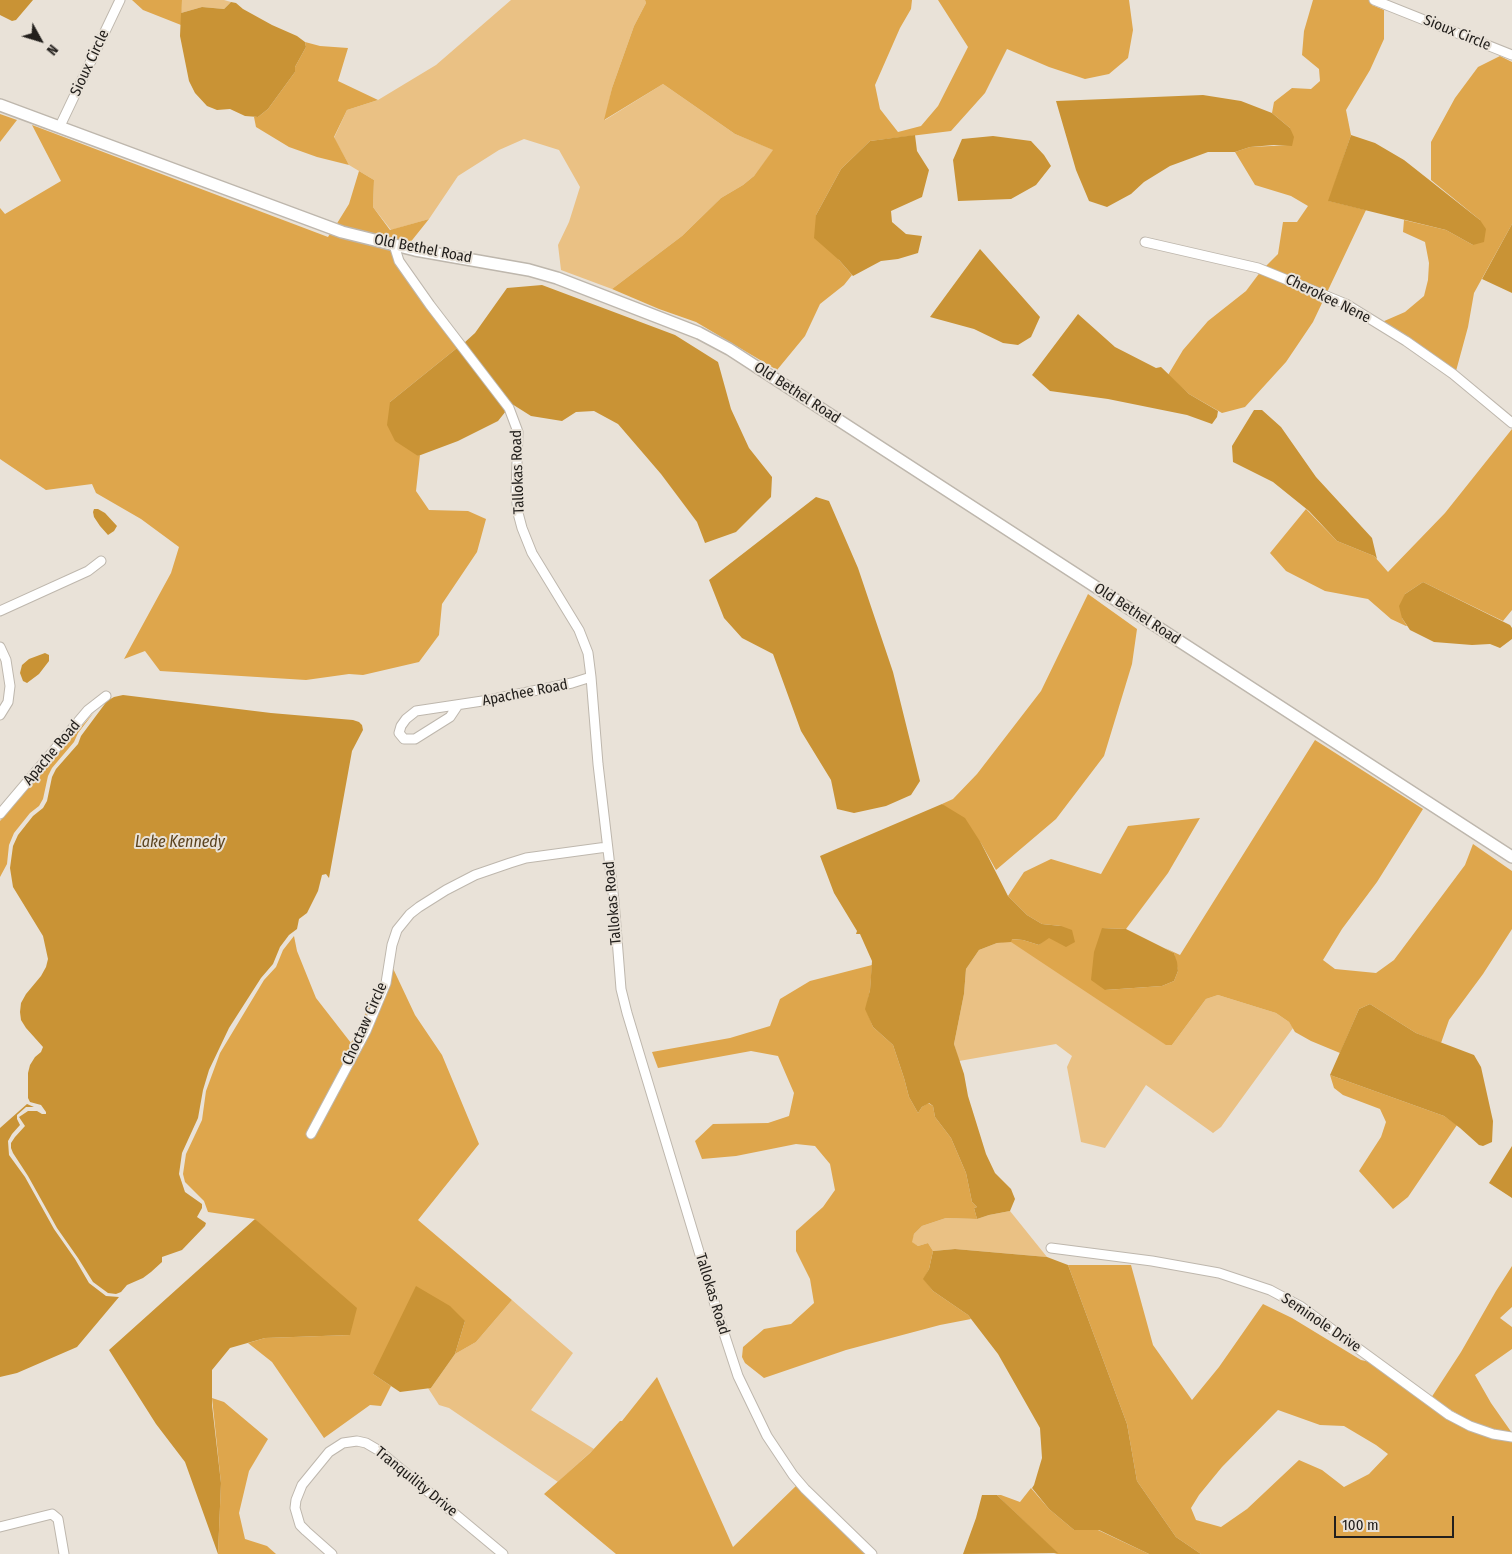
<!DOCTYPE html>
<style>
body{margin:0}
#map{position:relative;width:1512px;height:1554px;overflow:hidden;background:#e9e2d8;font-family:"Fira Sans Condensed",sans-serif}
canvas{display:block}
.north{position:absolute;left:15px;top:15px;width:50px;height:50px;-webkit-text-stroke:4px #e9e2d8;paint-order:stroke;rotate:129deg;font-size:14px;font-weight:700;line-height:20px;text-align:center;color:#23201d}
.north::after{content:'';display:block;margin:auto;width:18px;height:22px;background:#23201d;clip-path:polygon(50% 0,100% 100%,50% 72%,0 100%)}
.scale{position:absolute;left:1334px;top:1516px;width:120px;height:22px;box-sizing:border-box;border:2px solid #23201d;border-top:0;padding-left:6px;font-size:15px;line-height:18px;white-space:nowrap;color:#23201d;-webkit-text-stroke:4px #e9e2d8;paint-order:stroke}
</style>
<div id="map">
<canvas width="1512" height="1554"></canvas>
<div class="north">N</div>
<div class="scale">100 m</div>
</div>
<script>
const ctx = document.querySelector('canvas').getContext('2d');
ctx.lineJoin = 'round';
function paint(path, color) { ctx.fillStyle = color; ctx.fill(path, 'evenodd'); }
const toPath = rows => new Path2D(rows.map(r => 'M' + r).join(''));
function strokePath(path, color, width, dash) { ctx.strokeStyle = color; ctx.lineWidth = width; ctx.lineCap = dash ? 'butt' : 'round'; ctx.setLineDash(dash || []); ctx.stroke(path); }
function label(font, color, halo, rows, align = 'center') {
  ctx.font = font + ' "Fira Sans Condensed",sans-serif'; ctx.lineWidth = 4; ctx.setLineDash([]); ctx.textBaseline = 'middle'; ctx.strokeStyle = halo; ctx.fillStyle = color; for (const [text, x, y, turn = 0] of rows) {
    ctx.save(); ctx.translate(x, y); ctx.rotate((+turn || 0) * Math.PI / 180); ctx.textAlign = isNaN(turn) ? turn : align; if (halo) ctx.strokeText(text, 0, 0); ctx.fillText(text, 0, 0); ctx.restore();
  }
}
paint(toPath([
 [182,0,224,0,231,2,224,9,202,7,181,13],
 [511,0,645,0,646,3,634,26,612,88,605,120,663,84,735,134,774,150,754,176,743,185,721,198,682,236,612,289,561,270,558,245,569,222,580,187,559,150,524,139,499,150,458,176,429,219,391,230,373,207,374,180,349,165,334,138,347,110,378,100,436,65],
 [1009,941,1015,943,1172,1045,1206,999,1218,995,1276,1013,1289,1022,1293,1028,1221,1127,1213,1133,1146,1085,1105,1148,1081,1142,1067,1067,1072,1056,1056,1044,959,1061,954,1044,964,994,966,969,979,950,997,943],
 [1010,1211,1047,1257,955,1249,933,1251,928,1243,918,1246,911,1242,914,1234,922,1226,946,1218,977,1219,989,1215],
 [512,1300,573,1353,531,1410,594,1449,558,1482,449,1408,439,1405,428,1388,431,1388,455,1354,476,1342]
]), '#eac184');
paint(toPath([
 [132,0,182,0,181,25,143,10],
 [645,0,912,0,911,9,900,28,875,85,880,109,898,132,921,126,938,106,968,47,938,0,1129,0,1133,30,1128,58,1109,74,1085,79,1049,67,1007,49,985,93,951,131,870,141,841,169,816,215,839,260,852,275,844,285,820,304,805,336,777,370,696,322,659,309,612,289,682,236,721,198,743,185,754,176,773,150,735,134,663,84,604,120,612,88,634,26,646,3],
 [1313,0,1373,0,1372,5,1384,10,1384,39,1370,70,1346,110,1351,135,1329,201,1366,210,1313,322,1286,362,1245,407,1222,413,1189,394,1168,375,1183,350,1208,321,1246,291,1261,271,1278,254,1283,222,1297,222,1308,206,1291,196,1255,185,1235,152,1250,147,1292,145,1290,128,1272,113,1274,102,1292,88,1311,89,1320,81,1319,69,1302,55,1304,31],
 [305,42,320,46,348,48,338,81,378,100,347,110,334,137,349,165,317,157,289,147,256,127,254,117,258,117,268,109,295,72,295,67,306,47],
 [1500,56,1512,62,1512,224,1474,293,1468,327,1456,371,1382,322,1405,312,1424,296,1428,280,1429,263,1425,242,1403,232,1404,220,1446,230,1473,245,1480,220,1431,180,1431,142,1455,98,1478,67],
 [0,114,17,120,0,142],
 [32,125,328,237,331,232,390,249,395,263,457,348,390,402,418,456,420,455,416,491,429,510,468,511,486,519,477,552,442,604,439,635,419,662,363,675,349,674,306,680,160,671,145,651,124,659,171,573,179,547,141,519,96,493,92,484,46,490,0,459,0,208,5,214,61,181],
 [359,171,374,180,373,207,390,230,429,219,409,244,336,225,349,204],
 [1512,429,1512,610,1503,621,1423,582,1405,594,1402,618,1407,626,1406,626,1391,619,1368,599,1325,591,1286,571,1270,553,1306,509,1337,541,1374,556,1388,572,1445,513],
 [1088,594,1137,629,1132,664,1104,756,1056,819,996,870,981,843,942,804,953,799,977,774,1041,691],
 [95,711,78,733,74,742,52,768,48,776,43,799,39,806,30,813,14,833,9,845,7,864,0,877,0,821],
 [1315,740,1423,809,1377,882,1342,929,1323,960,1335,969,1376,973,1394,960,1465,865,1473,844,1512,871,1512,929,1483,974,1449,1020,1441,1043,1416,1033,1370,1004,1359,1009,1340,1053,1311,1041,1295,1032,1289,1022,1276,1013,1218,995,1206,999,1172,1045,1166,1045,1011,942,1011,939,1023,940,1039,945,1061,926,1042,924,1027,915,1008,896,1024,872,1051,859,1101,874,1128,826,1200,818,1168,873,1126,929,1102,928,1105,990,1162,986,1174,981,1178,971,1174,953,1165,948,1180,955],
 [294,936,297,951,316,998,351,1043,390,962,415,1015,442,1055,479,1144,418,1220,512,1300,476,1342,455,1354,465,1321,373,1374,391,1386,381,1406,370,1405,324,1438,272,1362,248,1343,265,1338,350,1335,255,1219,208,1212,204,1201,185,1182,183,1174,186,1154,202,1120,206,1091,220,1053,264,980,276,967,283,950],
 [872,965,870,990,866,1009,873,1027,893,1045,904,1078,909,1097,918,1113,922,1107,928,1103,933,1106,935,1117,951,1138,966,1173,972,1202,977,1207,974,1208,977,1219,946,1218,922,1226,914,1234,912,1242,918,1246,928,1243,933,1251,929,1269,924,1279,933,1291,968,1315,971,1319,940,1325,846,1350,764,1378,745,1363,742,1357,743,1347,764,1329,791,1324,814,1303,810,1279,796,1251,796,1231,823,1207,835,1190,830,1164,815,1146,796,1144,736,1156,702,1159,695,1141,713,1124,768,1123,789,1116,794,1093,778,1056,751,1051,658,1068,652,1052,730,1038,770,1026,780,999,810,981],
 [1330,1075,1444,1116,1457,1125,1408,1197,1393,1209,1359,1171,1381,1137,1386,1122,1380,1109,1343,1095,1334,1088],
 [1068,1265,1131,1265,1153,1345,1192,1400,1219,1367,1263,1304,1292,1318,1361,1360,1370,1362,1447,1419,1468,1430,1493,1439,1512,1441,1512,1554,1201,1554,1176,1537,1137,1481,1127,1424],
 [1278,1410,1320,1425,1344,1426,1376,1445,1388,1454,1369,1474,1344,1487,1322,1470,1299,1460,1247,1509,1221,1527,1196,1520,1191,1508,1199,1495,1222,1467],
 [1512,1266,1512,1307,1500,1318,1512,1327,1512,1349,1475,1375,1491,1403,1512,1433,1494,1430,1471,1422,1431,1398,1461,1352,1496,1291],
 [657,1377,733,1547,797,1485,866,1554,616,1554,544,1494,590,1453,620,1421,622,1421],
 [212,1398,224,1402,268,1439,249,1471,239,1513,245,1539,267,1546,276,1554,218,1554,221,1483],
 [1031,1488,1049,1509,1074,1530,1098,1530,1149,1554,1054,1554,1057,1553,997,1495,1001,1495,1020,1502]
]), '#dea64c');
paint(toPath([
 [0,0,33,0,16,20,12,21,0,15],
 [231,2,236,3,243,9,272,25,297,36,305,42,306,47,295,67,295,72,268,109,258,117,245,116,230,109,217,110,207,106,195,93,189,81,180,36,181,13,202,7,224,9],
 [1203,95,1241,101,1272,113,1290,128,1294,137,1292,146,1274,145,1250,147,1235,152,1208,152,1170,166,1144,182,1131,194,1107,207,1089,201,1076,170,1056,101],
 [915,135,917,151,929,170,922,197,891,211,892,222,906,234,922,236,918,253,898,259,881,261,853,276,839,260,814,238,816,215,841,169,870,141],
 [1351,135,1375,143,1404,160,1480,220,1486,229,1484,242,1473,245,1446,230,1328,201],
 [993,136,1031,141,1044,155,1051,166,1036,185,1011,199,958,201,953,160,962,139],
 [1512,224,1512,293,1482,279],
 [980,249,1040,317,1031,337,1018,345,1003,343,974,329,930,317],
 [542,285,675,335,718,362,731,409,749,448,772,477,771,497,736,532,705,543,697,522,661,474,618,424,594,411,576,412,562,421,531,416,512,404,464,343,475,333,507,288],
 [1078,314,1115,347,1156,368,1161,367,1189,394,1218,411,1217,417,1212,424,1187,415,1108,399,1050,391,1032,375],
 [457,348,506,411,498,421,458,441,418,456,395,441,387,425,390,402],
 [1254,410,1262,410,1281,427,1316,477,1372,538,1377,559,1374,556,1337,541,1309,511,1273,482,1233,462,1232,446],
 [816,497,829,501,858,568,893,672,920,781,911,795,886,806,854,813,837,809,831,780,801,731,773,654,742,638,724,618,709,580],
 [94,509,98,509,105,513,117,526,114,531,108,535,100,526,94,517,93,512],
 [1423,582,1510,625,1512,628,1512,639,1500,648,1490,644,1472,645,1434,642,1410,630,1402,618,1399,606,1405,594],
 [45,653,49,655,49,661,39,674,27,683,23,681,20,673,22,665,29,659],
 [123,695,271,713,353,720,359,722,362,725,363,730,352,751,329,878,326,874,322,875,318,891,307,913,299,919,297,929,289,935,280,947,273,964,261,978,229,1028,209,1070,203,1090,198,1118,182,1153,179,1174,185,1192,202,1204,202,1208,197,1217,206,1223,205,1226,182,1250,162,1257,162,1262,151,1272,143,1278,127,1285,121,1292,116,1294,108,1293,93,1282,78,1258,57,1228,28,1176,13,1153,11,1148,11,1143,15,1137,25,1126,19,1117,28,1111,37,1111,42,1114,46,1114,46,1112,41,1105,30,1102,28,1098,28,1073,30,1065,35,1057,41,1052,43,1047,26,1028,21,1020,20,1012,21,1003,26,994,41,976,46,967,48,959,43,936,13,887,10,868,13,846,18,835,33,816,43,808,47,801,52,777,56,769,78,744,81,736,107,701,114,697],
 [942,804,965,818,981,843,1008,896,1027,915,1042,924,1061,926,1072,930,1075,942,1066,947,1049,938,1039,945,1023,940,1012,939,1011,942,997,943,979,950,966,969,964,994,954,1044,964,1074,968,1096,986,1154,995,1173,1011,1189,1015,1199,1010,1211,989,1215,977,1219,974,1208,977,1207,972,1202,966,1173,951,1138,935,1117,933,1106,929,1103,922,1107,918,1113,909,1097,904,1078,893,1045,873,1027,865,1009,870,990,872,961,860,934,856,934,857,931,834,893,820,856],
 [1102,928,1126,929,1174,953,1177,962,1178,971,1174,981,1162,986,1105,990,1091,980,1094,952],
 [1370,1004,1416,1033,1474,1055,1481,1067,1493,1121,1492,1142,1483,1146,1479,1145,1460,1128,1444,1116,1330,1075,1359,1009],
 [27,1104,34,1107,26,1107,17,1115,17,1119,20,1125,12,1134,8,1141,9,1155,25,1177,54,1229,75,1259,89,1283,106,1296,119,1297,77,1347,17,1373,0,1377,0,1128],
 [1512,1146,1512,1198,1489,1183],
 [255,1219,357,1308,350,1335,265,1338,230,1348,212,1370,212,1405,221,1483,218,1554,185,1462,156,1424,109,1350],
 [955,1249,1047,1257,1068,1265,1127,1424,1137,1481,1176,1537,1201,1554,1149,1554,1099,1530,1074,1530,1049,1509,1032,1488,1034,1485,1042,1458,1040,1428,998,1354,968,1315,933,1291,923,1279,929,1269,933,1251],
 [416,1286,450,1306,465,1321,455,1354,431,1388,400,1392,373,1374],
 [982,1495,997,1495,1058,1553,963,1554,976,1518]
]), '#c99335');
const street = toPath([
 [1374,0,1512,55],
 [60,126,120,0],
 [1145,242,1258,268,1346,304,1406,341,1453,374,1512,423],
 [394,245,399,261,430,305,509,408,518,432,516,493,518,513,522,528,532,553,579,630,588,653,591,677,598,764,614,901,621,989,627,1013,719,1318,738,1376,767,1436,793,1475,805,1489,872,1554],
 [0,611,88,571,101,561],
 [0,647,6,660,10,686,8,702,0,715],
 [458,705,450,717,415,739,404,739,399,733,401,726,406,719,416,711,489,700,572,683,591,677],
 [0,814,88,710,106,696],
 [311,1134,366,1031,386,983,392,945,397,930,410,914,419,907,446,890,475,875,510,863,526,858,607,847],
 [1051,1248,1152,1261,1219,1273,1270,1290,1300,1306,1449,1415,1470,1426,1493,1434,1512,1437],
 [0,1527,52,1514,58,1519,64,1554],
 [332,1554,306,1531,300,1525,295,1508,296,1500,302,1485,329,1452,343,1443,357,1441,366,1443,378,1450,503,1554]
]);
const secondary = toPath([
 [0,105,342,232,415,250,529,270,557,278,699,333,729,349,1512,857]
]);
strokePath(street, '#beb7ad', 11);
strokePath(secondary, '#beb7ad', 14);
strokePath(street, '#fff', 9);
strokePath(secondary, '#fff', 11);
label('15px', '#23201d', '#e9e2d8', [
 ["Sioux Circle",1457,33,22],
 ["Sioux Circle",90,63,-65],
 ["Old Bethel Road",423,249,11],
 ["Cherokee Nene",1328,299,26],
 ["Old Bethel Road",797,393,33],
 ["Tallokas Road",518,472,-92],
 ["Old Bethel Road",1137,614,33],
 ["Apachee Road",525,693,-11],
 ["Apache Road",52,753,-50],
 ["Tallokas Road",613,903,-95],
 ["Choctaw Circle",365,1024,-66],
 ["Tallokas Road",712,1294,73],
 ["Seminole Drive",1321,1323,34],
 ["Tranquility Drive",416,1482,39]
]);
label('italic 16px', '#5b431e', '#e9e2d8', [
 ["Lake Kennedy",180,843]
]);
</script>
